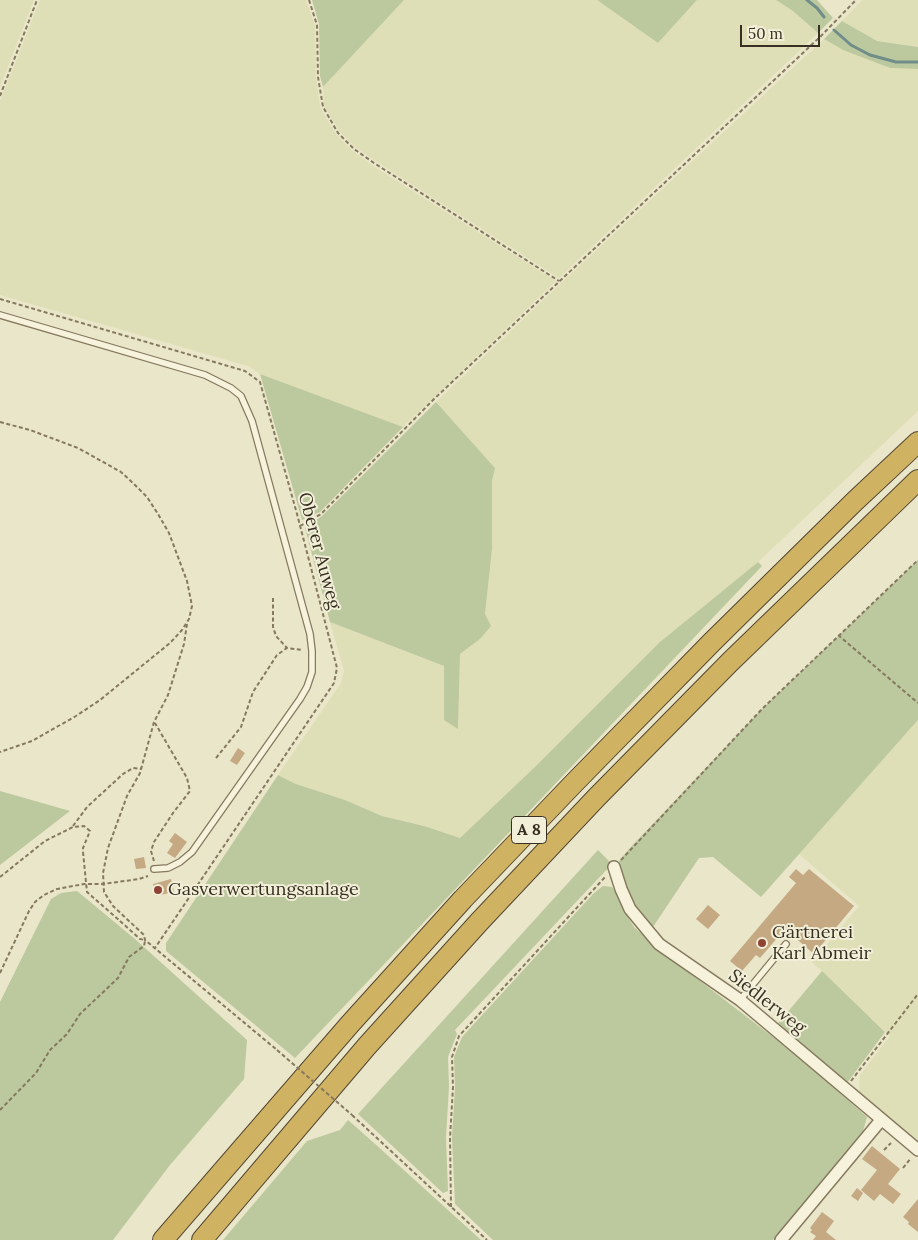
<!DOCTYPE html>
<meta charset="utf-8">
<style>
body{margin:0}
#map{position:relative;width:918px;height:1240px;overflow:hidden;background:#eae6c9;font-family:Lora,serif}
canvas{display:block}
.scale{position:absolute;left:740px;top:25px;width:80px;height:22px;box-sizing:border-box;border:2px solid #372f21;border-top:0;padding-left:6px;font-size:15px;line-height:18px;white-space:nowrap;color:#372f21;-webkit-text-stroke:4px #f2efd8;paint-order:stroke}
</style>
<div id="map">
<canvas width="918" height="1240"></canvas>
<div class="scale">50 m</div>
</div>
<script>
const ctx = document.querySelector('canvas').getContext('2d');
ctx.lineJoin = 'round';
function paint(path, color) { ctx.fillStyle = color; ctx.fill(path, 'evenodd'); }
const toPath = rows => new Path2D(rows.map(r => 'M' + r).join(''));
function strokePath(path, color, width, dash) { ctx.strokeStyle = color; ctx.lineWidth = width; ctx.lineCap = dash ? 'butt' : 'round'; ctx.setLineDash(dash || []); ctx.stroke(path); }
function label(font, color, halo, rows, align = 'center') {
  ctx.font = font + ' Lora,serif'; ctx.lineWidth = 4; ctx.setLineDash([]); ctx.textBaseline = 'middle'; ctx.strokeStyle = halo; ctx.fillStyle = color; for (const [text, x, y, turn = 0] of rows) {
    ctx.save(); ctx.translate(x, y); ctx.rotate((+turn || 0) * Math.PI / 180); ctx.textAlign = isNaN(turn) ? turn : align; if (halo) ctx.strokeText(text, 0, 0); ctx.fillText(text, 0, 0); ctx.restore();
  }
}
paint(toPath([
 [0,0,34,0,0,87],
 [40,0,306,0,315,25,316,76,320,107,336,134,353,151,373,166,556,281,403,427,260,374,248,366,0,295,0,101],
 [404,0,597,0,658,43,697,0,776,0,793,11,818,33,559,278,375,161,355,147,339,131,324,106,323,87],
 [862,0,918,0,918,47,877,41,842,21],
 [824,39,843,50,890,68,918,69,918,411,758,562,660,642,538,764,460,838,424,826,382,816,345,800,296,784,278,775,341,683,344,671,330,622,444,666,444,719,458,728,460,654,480,639,485,614,492,549,492,481,495,468,436,402,561,283],
 [918,720,918,1140,859,1092,860,1075,890,1036,812,962,859,906,799,854]
]), '#dfdfb7');
paint(toPath([
 [312,0,404,0,323,87,320,76,319,24],
 [597,0,697,0,658,43],
 [776,0,817,0,833,18,818,33,793,11],
 [842,21,877,41,918,47,918,69,890,68,843,50,824,39],
 [260,374,403,427,320,512,302,520],
 [436,402,495,468,492,481,492,549,485,614,491,626,480,639,460,654,458,729,444,720,444,666,330,622,305,528,322,516],
 [918,560,918,720,761,897,713,857,699,858,649,933,630,909,614,867,629,849,762,709],
 [758,562,762,566,295,1058,166,951,166,943,278,775,296,784,345,800,382,816,424,826,460,838,538,764,660,642],
 [0,791,70,811,0,865],
 [598,850,612,864,455,1030,457,1034,448,1057,449,1086,446,1138,448,1191,443,1193,358,1114],
 [603,886,612,887,618,895,624,911,634,927,657,948,803,1060,867,1117,863,1131,773,1240,493,1240,455,1204,452,1138,455,1087,454,1057,462,1037,594,893],
 [77,891,135,939,247,1040,244,1079,170,1165,113,1240,0,1240,0,1002,51,899,61,893],
 [822,971,885,1032,844,1087,776,1026],
 [348,1120,374,1143,481,1240,223,1240,307,1141,340,1130]
]), '#bcc89e');
strokePath(toPath([
 [807,0,817,8,824,17],
 [834,30,851,45,870,55,896,62,918,62]
]), '#708d8a', 3);
paint(toPath([
 [238,748,245,753,237,765,230,761],
 [175,833,187,842,175,858,167,853,173,844,169,841],
 [144,857,146,868,136,869,134,859],
 [796,869,803,875,809,869,854,906,814,954,785,929,760,958,756,955,742,971,730,961,796,883,789,877],
 [171,879,174,892,156,896,153,884],
 [708,905,720,915,708,929,696,919],
 [872,1146,900,1169,888,1184,901,1194,893,1204,880,1194,874,1201,861,1190,877,1170,862,1159],
 [857,1188,863,1193,858,1201,851,1196],
 [918,1199,918,1232,908,1224,909,1222,903,1217],
 [822,1212,834,1221,826,1232,836,1240,813,1240,816,1236,810,1232,812,1230,810,1228]
]), '#c4a983');
const lane = toPath([
 [0,315,205,375,231,388,241,396,252,421,310,634,312,651,312,672,307,687,300,699,192,852,180,862,168,868,154,869],
 [740,1000,786,944]
]);
const street = toPath([
 [614,867,621,889,630,909,659,944,740,1000,918,1150],
 [781,1240,881,1120]
]);
const highway = toPath([
 [163,1240,350,1024,463,899,575,782,712,642,855,501,918,442],
 [202,1240,367,1046,480,921,596,798,730,662,918,480]
]);
strokePath(lane, '#85795f', 8);
strokePath(street, '#85795f', 14);
strokePath(highway, '#534733', 22);
strokePath(toPath([
 [309,0,317,25,318,77,323,107,338,133,354,149,374,163,559,281],
 [0,96,37,0],
 [0,299,245,371,260,382,297,514,337,668,334,683,155,948],
 [0,422,30,430,78,448,121,472,134,484,147,497,158,514,169,533,187,581,192,606,189,619,182,630,170,643,100,700,76,716,32,741,0,752],
 [300,526,321,514,434,399,821,36,856,0],
 [273,598,273,627,276,636,287,648],
 [187,624,184,644,168,695,154,722,140,773,127,796,108,848,103,873,104,892,113,906,144,935,145,940,277,1050],
 [838,635,918,703],
 [216,758,241,727,253,692,277,655,287,648,303,650],
 [73,826,87,807,123,774,133,768,141,769],
 [621,860,762,709,918,560],
 [154,861,151,851,154,842,173,813,190,791,187,778,155,723],
 [0,877,45,841,73,827,84,826,90,831,83,848,83,852],
 [120,921,140,939,145,940],
 [0,973,29,911,35,902,44,895,57,889,84,884,103,884,139,879,148,876],
 [851,1081,918,994],
 [0,1110,36,1073,50,1050,67,1034,80,1014,118,978,129,957,144,946,145,941],
 [352,1115,487,1240],
 [884,1150,891,1143],
 [903,1168,911,1158],
 [451,1207,450,1138,453,1087,452,1057,459,1036,606,876]
]), '#85795f', 2, [4, 2.5]);
strokePath(lane, '#f6f2db', 5.5);
strokePath(street, '#f6f2db', 11);
strokePath(highway, '#d0b263', 20);
strokePath(toPath([
 [83,852,87,892,120,921],
 [277,1050,352,1115]
]), '#85795f', 2, [4, 2.5]);
for (const [x, y, r, color] of [
 [158,890,5,"#8e4335"],
 [762,943,5,"#8e4335"]
]) { const dot = new Path2D(); dot.arc(x, y, r, 0, 2 * Math.PI); ctx.fillStyle = color; ctx.fill(dot); strokePath(dot, '#f2efd8', 2); }
for (const [x, y, w] of [
 [529,830,35]
]) { const box = new Path2D(); box.roundRect(x - w / 2, y - 13.5, w, 27, 4); ctx.fillStyle = '#f2efd8'; ctx.fill(box); strokePath(box, '#372f21', 1); }
label('bold 16px', '#372f21', null, [
 ["A 8",529,830]
]);
label('18px', '#372f21', '#f2efd8', [
 ["Oberer Auweg",319,551,75],
 ["Siedlerweg",767,1002,38]
]);
label('18px', '#372f21', '#f2efd8', [
 ["Gasverwertungsanlage",168,890],
 ["Gärtnerei",772,933],
 ["Karl Abmeir",772,954]
], 'left');
</script>
